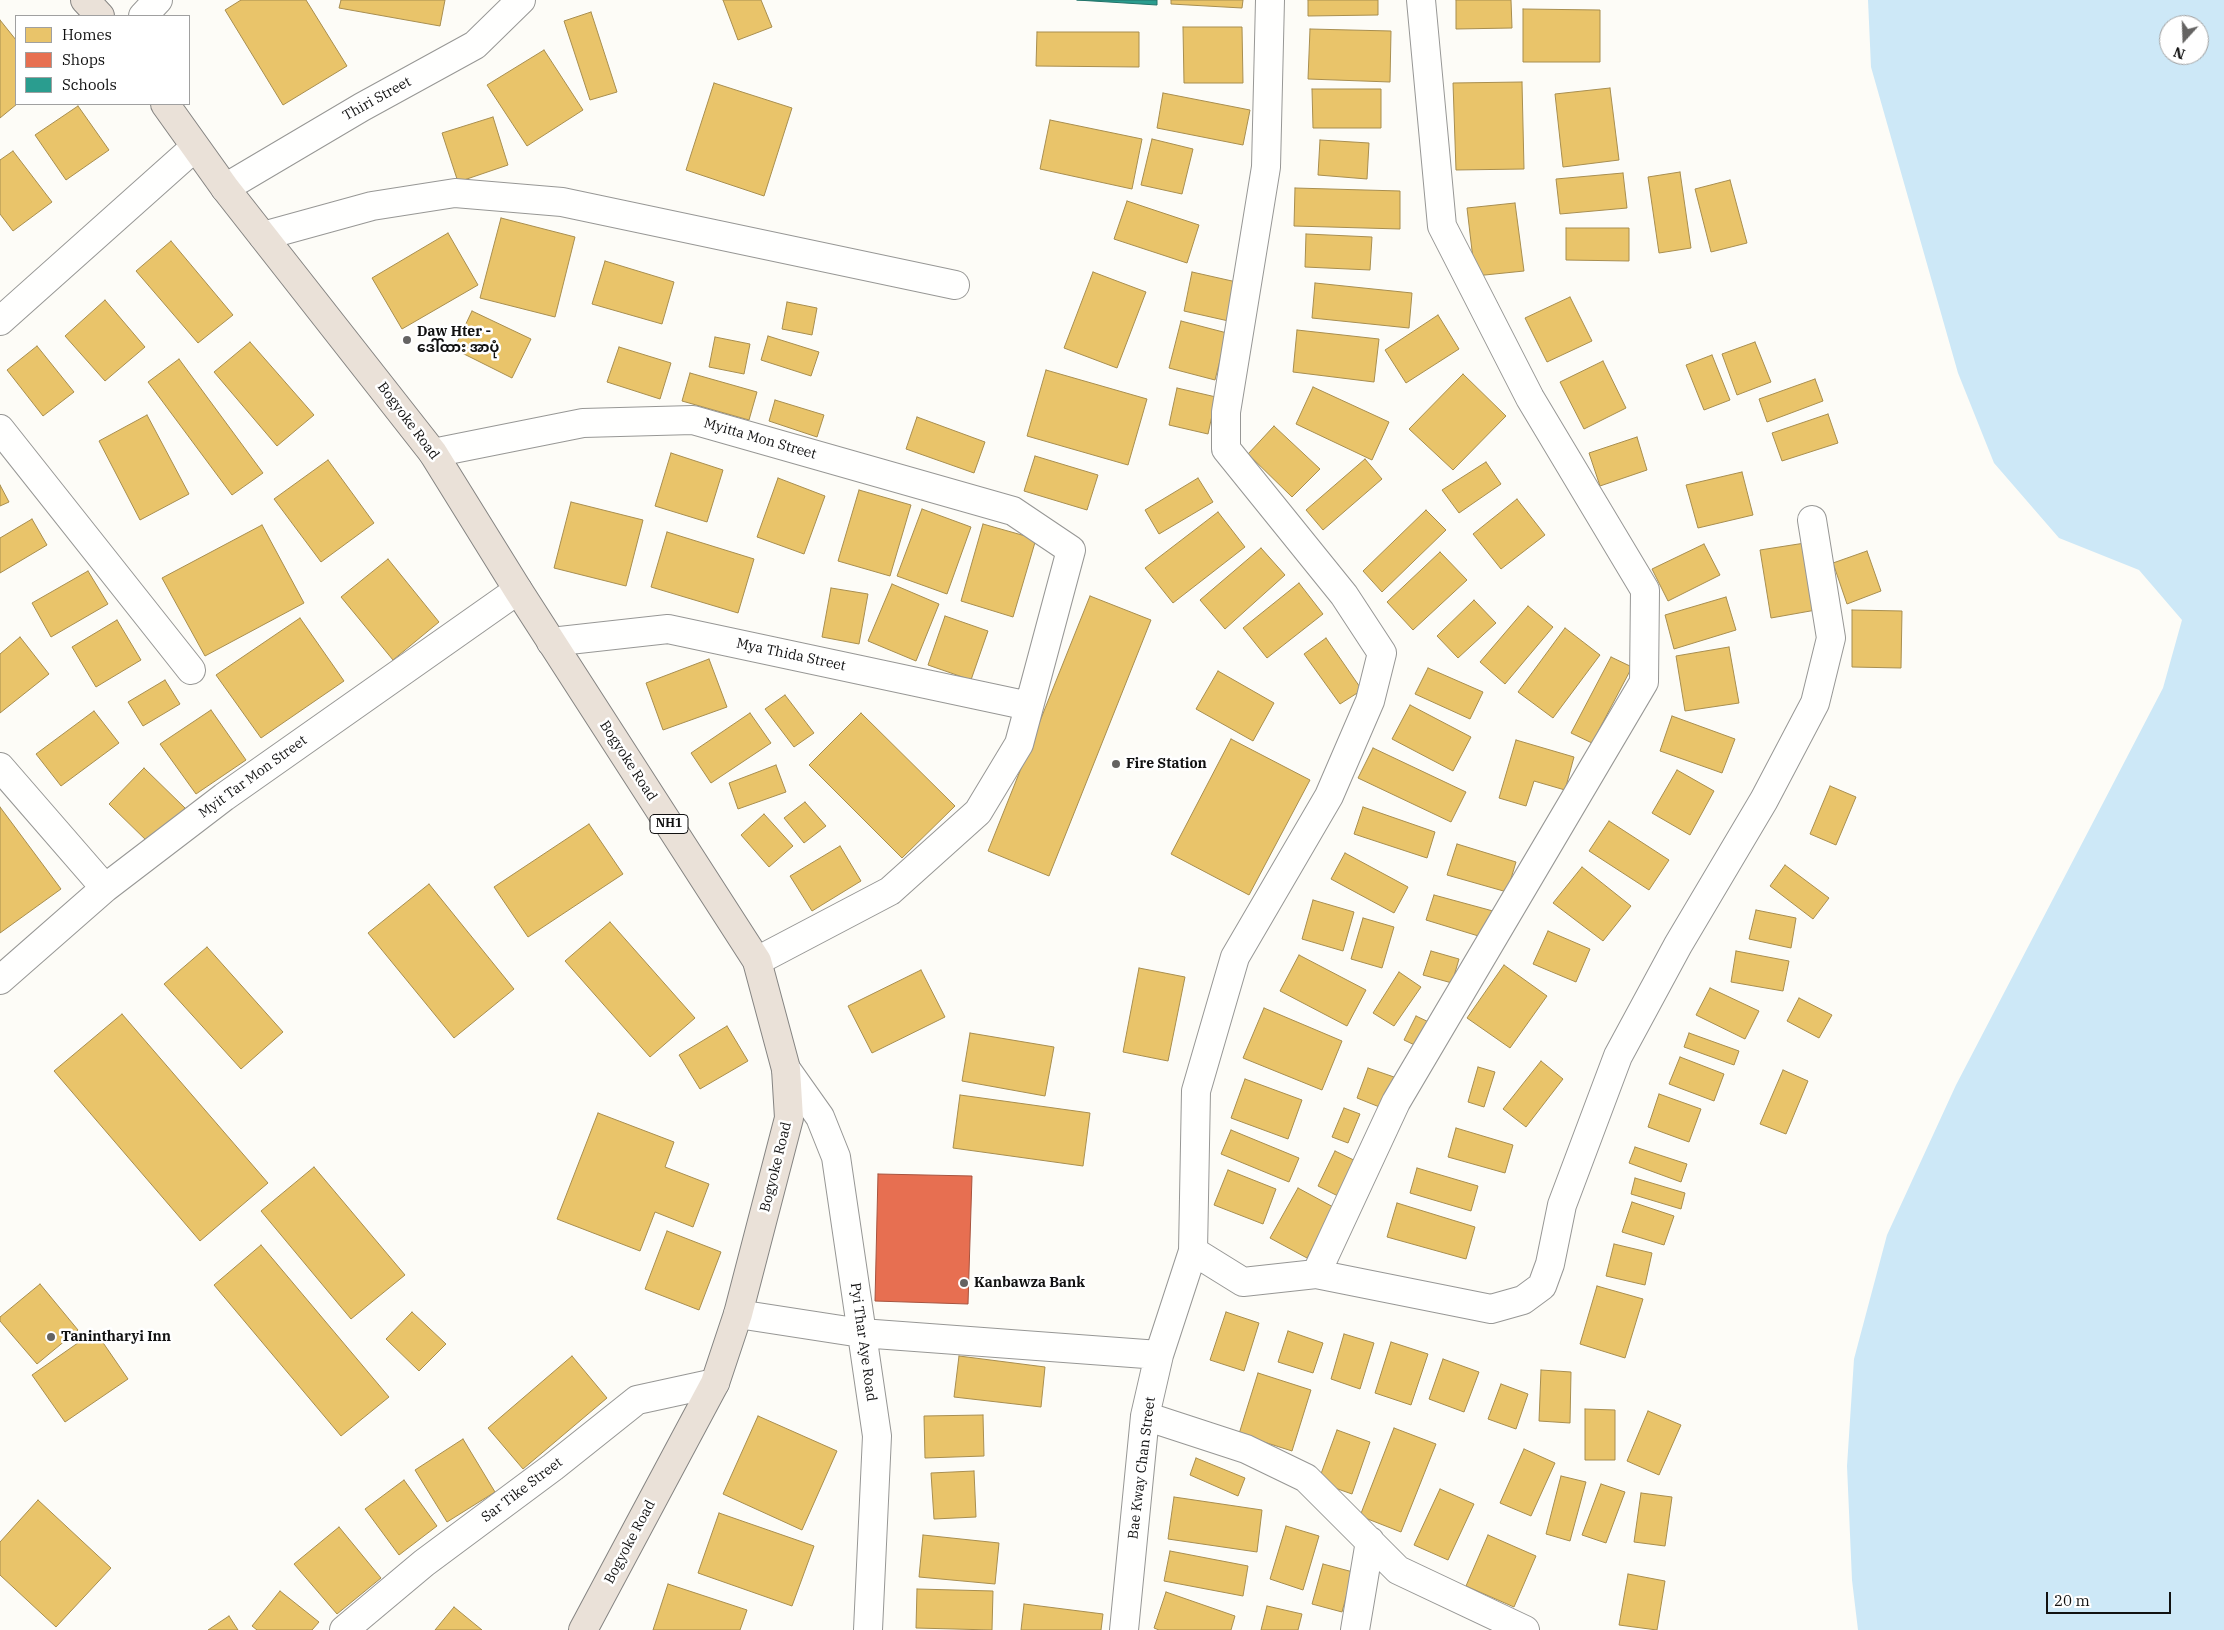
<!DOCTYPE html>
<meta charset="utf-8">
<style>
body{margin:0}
#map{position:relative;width:2224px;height:1630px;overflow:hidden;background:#fdfcf7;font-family:"IBM Plex Serif",serif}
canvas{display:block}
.legend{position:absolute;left:15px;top:15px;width:175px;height:90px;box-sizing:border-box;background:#fff;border:1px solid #a0a0a0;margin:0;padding:6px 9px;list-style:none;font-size:15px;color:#111}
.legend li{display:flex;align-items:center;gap:10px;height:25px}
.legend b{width:25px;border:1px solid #a0a0a0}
.north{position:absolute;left:2159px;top:15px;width:50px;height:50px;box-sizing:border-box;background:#fff;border:1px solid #a0a0a0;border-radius:50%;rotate:200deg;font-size:14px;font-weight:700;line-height:20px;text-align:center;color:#111}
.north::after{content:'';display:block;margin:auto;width:18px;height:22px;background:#646362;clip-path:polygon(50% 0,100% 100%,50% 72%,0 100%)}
.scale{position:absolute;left:2046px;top:1592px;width:125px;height:22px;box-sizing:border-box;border:2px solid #111;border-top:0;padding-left:6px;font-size:15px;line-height:18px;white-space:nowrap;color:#111;-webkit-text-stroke:4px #fff;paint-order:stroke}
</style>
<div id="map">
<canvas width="2224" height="1630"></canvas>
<ul class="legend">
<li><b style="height:14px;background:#e9c46a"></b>Homes</li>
<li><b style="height:14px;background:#e76f51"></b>Shops</li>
<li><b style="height:14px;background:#2a9d8f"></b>Schools</li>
</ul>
<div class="north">N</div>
<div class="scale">20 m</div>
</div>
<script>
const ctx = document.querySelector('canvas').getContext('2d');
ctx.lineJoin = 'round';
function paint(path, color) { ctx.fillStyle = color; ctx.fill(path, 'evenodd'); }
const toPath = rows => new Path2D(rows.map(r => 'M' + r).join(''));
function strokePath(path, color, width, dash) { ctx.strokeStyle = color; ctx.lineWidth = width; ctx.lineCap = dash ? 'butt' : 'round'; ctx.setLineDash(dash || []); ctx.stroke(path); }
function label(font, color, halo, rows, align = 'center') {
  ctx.font = font + ' "IBM Plex Serif","Noto Sans Myanmar",serif'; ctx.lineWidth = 5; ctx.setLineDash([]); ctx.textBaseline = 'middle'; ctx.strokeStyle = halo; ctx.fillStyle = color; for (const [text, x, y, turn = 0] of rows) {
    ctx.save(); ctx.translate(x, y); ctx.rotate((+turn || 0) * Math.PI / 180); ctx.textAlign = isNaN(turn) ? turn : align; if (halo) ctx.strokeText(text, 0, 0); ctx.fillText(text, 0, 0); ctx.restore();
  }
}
paint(toPath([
 [1868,0,2224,0,2224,1630,1858,1630,1852,1580,1847,1466,1854,1359,1887,1235,1956,1085,2163,688,2182,620,2139,570,2059,538,1994,463,1958,373,1871,67],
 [2169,25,2199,25,2199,55,2169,55]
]), '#cde8f7');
const homes = toPath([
 [241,0,306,0,347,66,283,105,225,10,241,0],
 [341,0,445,0,440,26,339,8,341,0],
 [723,0,761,0,772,27,738,40,723,0],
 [1171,0,1243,0,1242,8,1171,4,1171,0],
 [1308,0,1378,0,1378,15,1308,16,1308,0],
 [1456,0,1511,0,1512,28,1456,29,1456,0],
 [1523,9,1600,10,1600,62,1523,62,1523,9],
 [591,12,617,92,590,100,564,21,591,12],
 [0,20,16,40,17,104,0,118,0,20],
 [1183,27,1242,27,1243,83,1184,83,1183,27],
 [1310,29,1391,31,1390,82,1308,79,1310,29],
 [1037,32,1139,32,1139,67,1036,66,1037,32],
 [544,50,583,110,527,146,487,85,544,50],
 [1522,82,1524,169,1456,170,1453,83,1522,82],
 [714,83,792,108,764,196,686,170,714,83],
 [1610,88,1619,160,1563,167,1555,94,1610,88],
 [1312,89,1381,89,1381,128,1313,128,1312,89],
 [1163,93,1250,110,1243,145,1157,128,1163,93],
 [78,106,109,150,66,180,35,135,78,106],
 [493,117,508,165,458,182,442,133,493,117],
 [1050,120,1142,139,1132,189,1040,169,1050,120],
 [1152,139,1193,149,1182,194,1141,185,1152,139],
 [1320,140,1369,143,1367,179,1318,175,1320,140],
 [13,151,52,202,13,231,0,214,0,160,13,151],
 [1680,172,1691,248,1659,253,1648,177,1680,172],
 [1623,173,1627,208,1560,214,1556,179,1623,173],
 [1730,180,1747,243,1711,252,1695,189,1730,180],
 [1295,188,1400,191,1400,229,1294,226,1295,188],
 [1127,201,1199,225,1187,263,1114,239,1127,201],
 [1515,203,1524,271,1475,276,1467,208,1515,203],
 [501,218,575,237,555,317,480,298,501,218],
 [1566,228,1629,228,1629,261,1566,260,1566,228],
 [448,233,478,285,402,329,372,278,448,233],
 [1306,234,1372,237,1370,270,1305,267,1306,234],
 [171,241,233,315,198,343,136,271,171,241],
 [605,261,674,282,662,324,592,304,605,261],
 [1093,272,1146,292,1117,368,1064,348,1093,272],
 [1192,272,1241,283,1233,322,1184,311,1192,272],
 [1315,283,1412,293,1409,328,1312,318,1315,283],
 [1570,297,1592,341,1547,362,1525,318,1570,297],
 [105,300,145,347,105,381,65,336,105,300],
 [787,302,817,308,812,335,782,329,787,302],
 [472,311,531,339,512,378,454,349,472,311],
 [1438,315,1459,349,1406,383,1385,350,1438,315],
 [1181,321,1227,333,1215,380,1169,368,1181,321],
 [1297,330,1379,339,1374,382,1293,372,1297,330],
 [768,336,819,352,811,376,761,360,768,336],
 [715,337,750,344,744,374,709,367,715,337],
 [250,342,314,415,277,446,214,372,250,342],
 [1755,342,1771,382,1737,395,1722,354,1755,342],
 [37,346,74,392,43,416,7,370,37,346],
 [619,347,671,363,660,399,607,382,619,347],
 [1712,355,1730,400,1704,410,1686,365,1712,355],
 [179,359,263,473,232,495,148,382,179,359],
 [1603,361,1626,408,1584,429,1560,382,1603,361],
 [1046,370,1147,399,1128,465,1027,436,1046,370],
 [690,373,757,392,749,420,682,401,690,373],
 [1463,374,1506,416,1453,470,1409,429,1463,374],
 [1815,379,1823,401,1767,422,1759,399,1815,379],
 [1313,387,1389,422,1372,460,1296,424,1313,387],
 [1177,388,1216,397,1208,434,1169,425,1177,388],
 [775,400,824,415,817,437,769,421,775,400],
 [1828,414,1838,443,1782,461,1772,433,1828,414],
 [147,415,189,494,140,520,99,441,147,415],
 [917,417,985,442,974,473,906,449,917,417],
 [1274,426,1320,469,1292,497,1248,454,1274,426],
 [1637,437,1647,470,1600,486,1589,453,1637,437],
 [671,453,723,470,707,522,655,506,671,453],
 [1035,456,1098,475,1087,510,1024,491,1035,456],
 [1365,459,1382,479,1323,530,1306,510,1365,459],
 [328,460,374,523,321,562,274,499,328,460],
 [1486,462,1501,484,1459,513,1442,490,1486,462],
 [1742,472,1753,515,1698,528,1686,485,1742,472],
 [778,478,825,496,804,554,757,537,778,478],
 [1198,478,1213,502,1159,534,1145,510,1198,478],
 [0,485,9,502,0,506,0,485],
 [859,490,911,505,890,576,838,561,859,490],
 [1517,499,1545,535,1501,569,1473,534,1517,499],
 [571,502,643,520,626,586,554,568,571,502],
 [922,509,971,527,947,594,897,576,922,509],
 [1426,510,1446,530,1382,592,1363,571,1426,510],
 [1218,512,1245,547,1173,603,1145,568,1218,512],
 [32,519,47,545,0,573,0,538,32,519],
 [983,524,1036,539,1013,617,961,601,983,524],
 [262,525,304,603,205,656,162,578,262,525],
 [667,532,754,559,738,613,651,587,667,532],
 [1805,543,1816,610,1771,618,1760,550,1805,543],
 [1704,544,1720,575,1668,601,1652,569,1704,544],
 [1261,548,1285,575,1225,629,1200,600,1261,548],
 [1867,551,1881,591,1847,604,1833,563,1867,551],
 [1440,552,1467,580,1413,630,1387,602,1440,552],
 [388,559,439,622,393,660,341,597,388,559],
 [88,571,108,604,51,637,32,603,88,571],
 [1299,583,1323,614,1267,658,1243,628,1299,583],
 [892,584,939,604,916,661,868,641,892,584],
 [831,588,868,594,859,644,822,637,831,588],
 [1090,596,1151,620,1049,876,988,851,1090,596],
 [1726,597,1736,630,1674,649,1665,615,1726,597],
 [1474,600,1496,623,1458,658,1437,636,1474,600],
 [1528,606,1553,627,1505,684,1480,662,1528,606],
 [1852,610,1902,611,1901,668,1852,667,1852,610],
 [945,616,988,631,971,680,928,665,945,616],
 [300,618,344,681,261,738,216,675,300,618],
 [117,620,141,660,96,687,72,647,117,620],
 [1565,628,1600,655,1553,718,1518,692,1565,628],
 [20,637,49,674,0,713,0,654,20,637],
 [1326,638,1362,690,1340,704,1304,654,1326,638],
 [1729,647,1739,703,1685,711,1676,656,1729,647],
 [1611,657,1632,667,1592,743,1571,733,1611,657],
 [709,659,727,707,663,730,646,683,709,659],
 [1428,668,1483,692,1470,719,1415,694,1428,668],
 [1218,671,1274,703,1253,741,1196,709,1218,671],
 [165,680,180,704,143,726,128,702,165,680],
 [785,695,814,733,794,747,765,709,785,695],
 [1410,705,1471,737,1453,771,1392,739,1410,705],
 [211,710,246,760,196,794,160,744,211,710],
 [94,711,119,743,61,786,36,754,94,711],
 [750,713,771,743,711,783,691,753,750,713],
 [861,713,955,806,902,858,809,765,861,713],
 [1672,716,1735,739,1722,773,1660,751,1672,716],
 [1231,739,1310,780,1249,895,1171,854,1231,739],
 [1516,740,1574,757,1565,790,1534,781,1526,806,1499,798,1516,740],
 [1373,748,1466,792,1451,822,1358,778,1373,748],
 [776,765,786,792,738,809,729,783,776,765],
 [144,768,185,808,150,844,109,804,144,768],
 [1677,770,1714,791,1690,835,1652,813,1677,770],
 [1830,786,1856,797,1836,845,1810,834,1830,786],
 [805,802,826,826,804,843,784,818,805,802],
 [0,807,61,889,0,933,0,807],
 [1363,807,1435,832,1427,858,1354,834,1363,807],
 [764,814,793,846,769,867,741,835,764,814],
 [1609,821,1669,860,1649,890,1589,851,1609,821],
 [589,824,623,874,528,937,494,887,589,824],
 [1457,844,1516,862,1507,892,1447,875,1457,844],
 [840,846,861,881,812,911,790,876,840,846],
 [1345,853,1408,887,1394,913,1331,879,1345,853],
 [1785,865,1829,898,1813,919,1770,886,1785,865],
 [1582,867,1631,906,1603,941,1553,903,1582,867],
 [429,884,514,989,454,1038,368,933,429,884],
 [1434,895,1493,911,1485,938,1426,920,1434,895],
 [1313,900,1354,912,1343,951,1302,939,1313,900],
 [1756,910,1796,918,1791,948,1749,939,1756,910],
 [1363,918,1394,927,1382,968,1351,959,1363,918],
 [610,922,695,1018,650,1057,565,961,610,922],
 [1548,931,1590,949,1576,982,1533,964,1548,931],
 [207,947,283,1032,241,1069,164,984,207,947],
 [1431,951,1459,959,1452,983,1423,975,1431,951],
 [1736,951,1789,961,1783,991,1731,982,1736,951],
 [1299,955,1366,990,1347,1026,1280,991,1299,955],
 [1504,965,1547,996,1510,1048,1467,1018,1504,965],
 [1139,968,1185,977,1168,1061,1123,1052,1139,968],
 [921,970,945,1017,872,1053,848,1006,921,970],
 [1399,972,1421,987,1394,1026,1373,1013,1399,972],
 [1710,988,1759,1011,1745,1039,1696,1015,1710,988],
 [1799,998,1832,1015,1819,1038,1787,1021,1799,998],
 [1264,1008,1342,1041,1322,1090,1243,1058,1264,1008],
 [122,1014,268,1183,200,1241,54,1071,122,1014],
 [1416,1016,1433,1024,1421,1048,1404,1040,1416,1016],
 [727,1026,748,1061,700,1089,679,1055,727,1026],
 [970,1033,1054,1047,1045,1096,962,1081,970,1033],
 [1689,1033,1739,1051,1734,1065,1684,1047,1689,1033],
 [1680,1057,1724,1074,1714,1101,1669,1084,1680,1057],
 [1541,1061,1563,1079,1526,1127,1503,1109,1541,1061],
 [1478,1067,1495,1072,1484,1107,1468,1102,1478,1067],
 [1368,1068,1394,1077,1382,1108,1357,1098,1368,1068],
 [1783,1070,1808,1081,1786,1134,1760,1124,1783,1070],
 [1245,1079,1302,1100,1288,1139,1231,1118,1245,1079],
 [1659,1094,1701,1109,1689,1142,1648,1127,1659,1094],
 [960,1095,1090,1113,1083,1166,953,1148,960,1095],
 [1344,1108,1360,1114,1348,1143,1332,1137,1344,1108],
 [598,1113,674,1142,665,1167,709,1184,693,1227,655,1212,640,1251,557,1219,598,1113],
 [1456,1128,1513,1145,1505,1173,1448,1157,1456,1128],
 [1231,1130,1299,1158,1289,1182,1221,1154,1231,1130],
 [1635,1147,1687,1164,1681,1182,1629,1163,1635,1147],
 [1335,1151,1360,1163,1344,1199,1318,1186,1335,1151],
 [314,1167,405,1275,351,1319,261,1211,314,1167],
 [1417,1168,1478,1186,1471,1211,1410,1193,1417,1168],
 [1228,1170,1276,1189,1263,1224,1214,1205,1228,1170],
 [1635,1178,1685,1193,1681,1209,1631,1194,1635,1178],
 [1298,1188,1335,1208,1307,1258,1270,1238,1298,1188],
 [1632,1202,1674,1216,1664,1245,1622,1232,1632,1202],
 [1397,1203,1475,1227,1466,1259,1387,1237,1397,1203],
 [667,1231,721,1252,699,1310,645,1289,667,1231],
 [1614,1244,1652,1253,1645,1285,1606,1276,1614,1244],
 [261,1245,389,1397,341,1436,214,1285,261,1245],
 [40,1284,78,1330,37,1364,0,1321,0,1317,40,1284],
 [1597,1286,1643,1299,1625,1358,1580,1344,1597,1286],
 [412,1312,446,1344,419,1371,386,1339,412,1312],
 [1226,1312,1259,1323,1244,1371,1210,1360,1226,1312],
 [95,1331,128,1379,65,1422,32,1375,95,1331],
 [1288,1331,1323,1343,1313,1373,1278,1362,1288,1331],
 [1344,1334,1374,1343,1360,1389,1331,1379,1344,1334],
 [1391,1342,1428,1354,1411,1405,1375,1393,1391,1342],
 [572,1356,607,1398,523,1469,488,1428,572,1356],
 [959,1356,1045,1367,1041,1407,954,1397,959,1356],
 [1443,1359,1479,1372,1464,1412,1429,1399,1443,1359],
 [1541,1370,1571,1372,1570,1423,1539,1421,1541,1370],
 [1258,1373,1311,1390,1292,1451,1239,1434,1258,1373],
 [1501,1384,1528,1394,1516,1429,1488,1419,1501,1384],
 [1585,1409,1615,1410,1615,1460,1585,1460,1585,1409],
 [1648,1411,1681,1425,1659,1475,1627,1461,1648,1411],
 [983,1415,984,1456,925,1458,924,1416,983,1415],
 [758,1416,837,1451,802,1530,723,1494,758,1416],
 [1394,1428,1436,1444,1401,1532,1360,1516,1394,1428],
 [1337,1430,1370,1442,1352,1494,1318,1482,1337,1430],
 [463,1439,495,1492,447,1522,415,1470,463,1439],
 [1524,1449,1555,1463,1531,1516,1500,1503,1524,1449],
 [1196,1458,1245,1478,1238,1496,1190,1475,1196,1458],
 [974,1471,976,1517,934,1519,931,1473,974,1471],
 [1561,1476,1586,1482,1570,1541,1546,1534,1561,1476],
 [404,1480,437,1526,399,1555,365,1509,404,1480],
 [1601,1484,1625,1492,1606,1543,1582,1535,1601,1484],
 [1440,1489,1474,1504,1448,1560,1414,1545,1440,1489],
 [1641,1493,1672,1497,1665,1546,1634,1542,1641,1493],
 [1174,1497,1262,1510,1257,1552,1168,1539,1174,1497],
 [38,1500,111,1568,56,1627,0,1575,0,1542,38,1500],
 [719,1513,814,1546,792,1606,698,1573,719,1513],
 [1286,1526,1319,1536,1303,1590,1270,1579,1286,1526],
 [339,1527,381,1578,337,1614,294,1564,339,1527],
 [923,1535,999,1543,995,1584,919,1577,923,1535],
 [1488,1535,1536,1556,1514,1607,1466,1586,1488,1535],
 [1170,1551,1248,1566,1243,1596,1164,1581,1170,1551],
 [1323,1564,1353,1572,1342,1612,1312,1604,1323,1564],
 [1628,1574,1665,1581,1657,1630,1619,1625,1628,1574],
 [668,1584,747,1610,740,1630,653,1630,668,1584],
 [917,1589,993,1591,992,1630,916,1628,917,1589],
 [280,1591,319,1622,312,1630,257,1630,252,1626,280,1591],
 [1166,1592,1235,1616,1231,1630,1159,1630,1154,1628,1166,1592],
 [1024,1604,1103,1614,1101,1630,1021,1630,1024,1604],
 [1267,1606,1302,1614,1298,1630,1261,1630,1267,1606],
 [454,1607,482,1630,435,1630,454,1607],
 [229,1616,238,1630,208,1630,229,1616]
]);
paint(homes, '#e9c46a');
strokePath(homes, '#a88e4f', 1);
const shops = toPath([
 [878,1174,972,1176,968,1304,875,1301,878,1174]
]);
paint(shops, '#e76f51');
strokePath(shops, '#a7533e', 1);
const schools = toPath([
 [1077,0,1157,0,1157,5,1077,0]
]);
paint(schools, '#2a9d8f');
strokePath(schools, '#227369', 1);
const street = toPath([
 [143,16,158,0],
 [225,188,362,107,475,45,521,0],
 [263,236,372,206,455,193,562,202,955,285],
 [0,321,195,147],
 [0,429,191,670],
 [433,453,583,423,693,420,1013,511,1071,550,1019,744,978,812,890,891,757,961],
 [551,642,668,629,1029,706],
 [0,767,105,888],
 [0,980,105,888,224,797,518,590],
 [786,1069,820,1117,836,1157,877,1436,868,1630],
 [1193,1251,1243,1282,1316,1274,1491,1309,1523,1300,1542,1286,1550,1264,1562,1205,1618,1056,1678,945,1764,800,1815,703,1831,638,1812,520],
 [1316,1274,1396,1102,1644,682,1645,590,1530,398,1442,226,1421,0],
 [738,1314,861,1333,1159,1355],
 [1145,1416,1246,1449,1306,1478,1398,1570,1525,1630],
 [344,1630,424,1563,553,1467,637,1400,715,1383],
 [1124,1630,1145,1416,1159,1355,1193,1251,1196,1091,1235,957,1329,796,1370,701,1382,653,1344,595,1226,449,1226,412,1266,167,1270,0],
 [1355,1630,1370,1541]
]);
const highway = toPath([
 [85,0,100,16],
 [165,104,225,188,433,453,518,590,757,961,786,1069,789,1118,738,1314,715,1383,583,1630]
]);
strokePath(street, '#979795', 30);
strokePath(highway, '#858482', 30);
strokePath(street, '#fffffe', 28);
strokePath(highway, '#eae1d8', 28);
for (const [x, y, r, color] of [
 [407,340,5,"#646362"],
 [1116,764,5,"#646362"],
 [964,1283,5,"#646362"],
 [51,1337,5,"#646362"]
]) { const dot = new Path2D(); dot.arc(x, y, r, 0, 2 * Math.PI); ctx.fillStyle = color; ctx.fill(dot); strokePath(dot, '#fff', 2); }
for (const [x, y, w] of [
 [669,824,38]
]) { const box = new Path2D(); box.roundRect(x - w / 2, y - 9.5, w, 19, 4); ctx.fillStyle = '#fff'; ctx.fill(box); strokePath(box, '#111', 1); }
label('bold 12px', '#111', null, [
 ["NH1",669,824]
]);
label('14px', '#111', '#fff', [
 ["Thiri Street",377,99,-29],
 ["Bogyoke Road",408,421,53],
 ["Myitta Mon Street",760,439,16],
 ["Mya Thida Street",791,655,12],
 ["Bogyoke Road",628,761,57],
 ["Myit Tar Mon Street",253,777,-36],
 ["Bogyoke Road",776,1167,-76],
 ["Pyi Thar Aye Road",863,1342,82],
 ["Bae Kway Chan Street",1142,1468,-83],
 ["Sar Tike Street",522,1490,-37],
 ["Bogyoke Road",630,1542,-62]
]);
label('bold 14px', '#111', '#fff', [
 ["Daw Hter -",417,332],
 ["ဒေါ်ထား အာပုံ",417,348],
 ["Fire Station",1126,764],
 ["Kanbawza Bank",974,1283],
 ["Tanintharyi Inn",61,1337]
], 'left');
</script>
